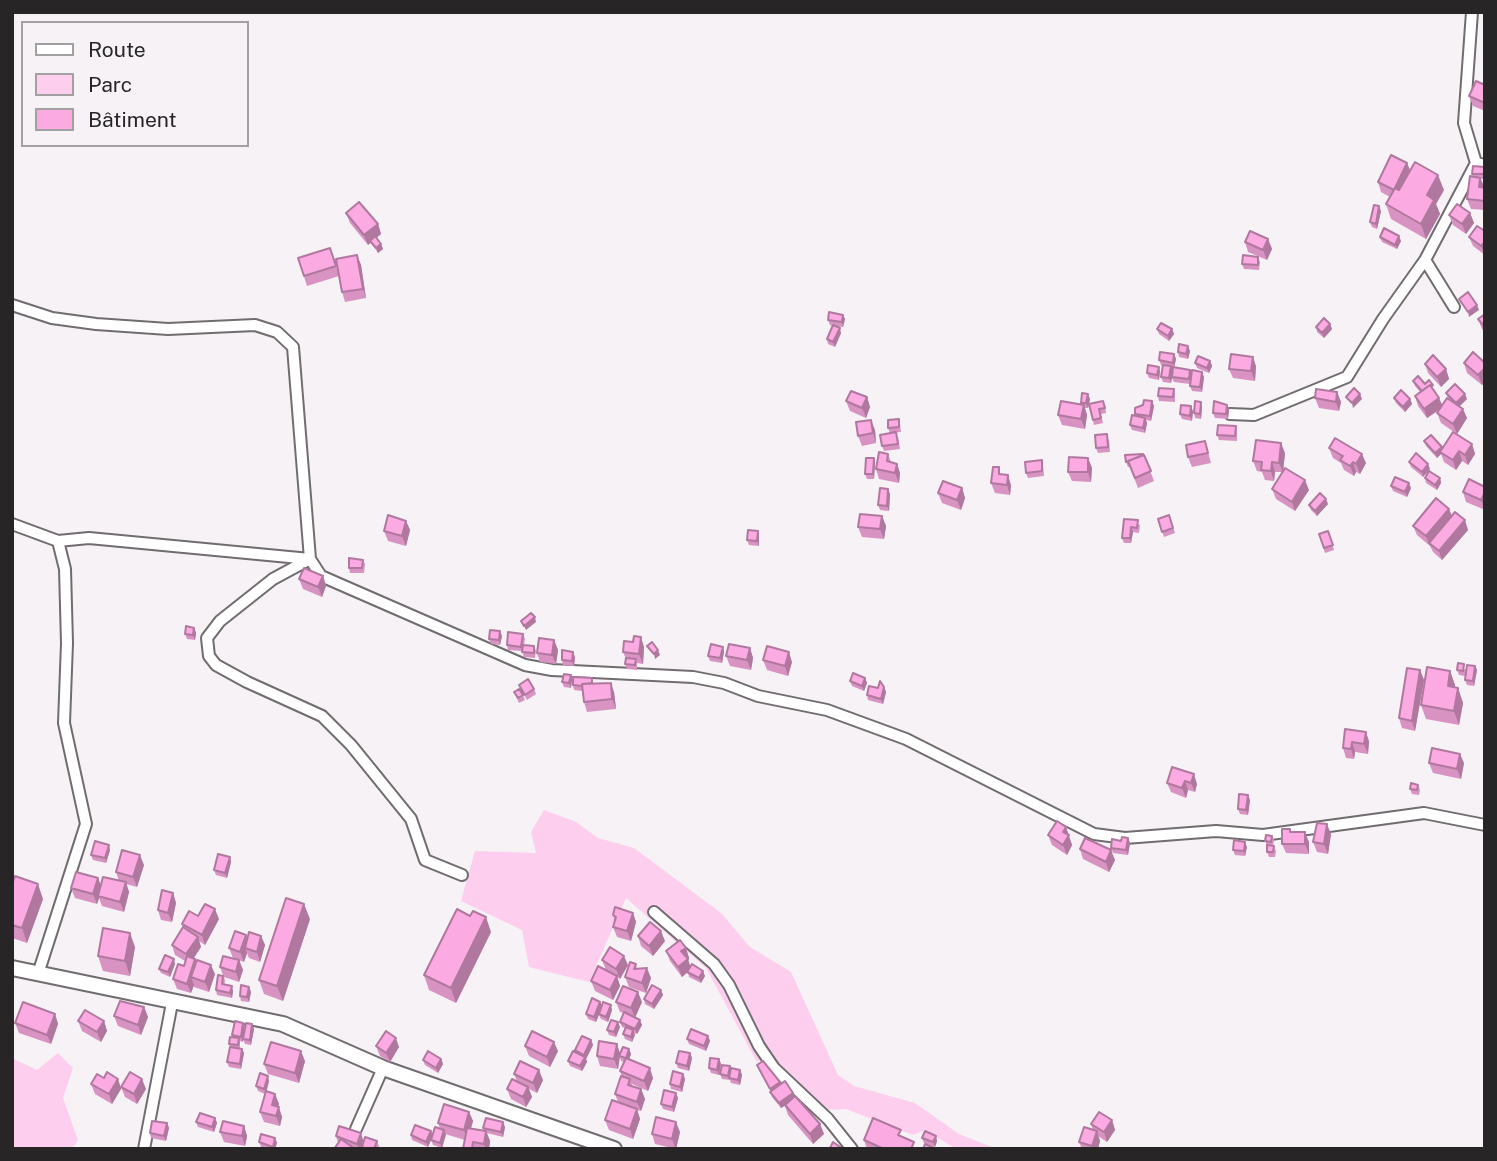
<!DOCTYPE html>
<meta charset="utf-8">
<style>
body{margin:0}
#map{position:relative;width:1497px;height:1161px;overflow:hidden;background:#f6f2f5;font-family:"Public Sans",sans-serif}
canvas{display:block}
.frame{position:absolute;inset:0;border:14px solid #272526;pointer-events:none}
.legend{position:absolute;left:21px;top:21px;width:228px;height:126px;box-sizing:border-box;background:#f6f2f5;border:2px solid #a3a0a2;margin:0;padding:9px 12px;list-style:none;font-size:21px;color:#272526}
.legend li{display:flex;align-items:center;gap:14px;height:35px}
.legend b{width:35px;border:2px solid #a3a0a2}
</style>
<div id="map">
<canvas width="1497" height="1161"></canvas>
<div class="frame"></div>
<ul class="legend">
<li><b style="height:9px;background:#fff"></b>Route</li>
<li><b style="height:19px;background:#fdceed"></b>Parc</li>
<li><b style="height:19px;background:#fbabe2"></b>Bâtiment</li>
</ul>
</div>
<script>
const ctx = document.querySelector('canvas').getContext('2d');
ctx.lineJoin = 'round';
function paint(path, color) { ctx.fillStyle = color; ctx.fill(path, 'evenodd'); }
const toPath = rows => new Path2D(rows.map(r => 'M' + r).join(''));
function strokePath(path, color, width, dash) { ctx.strokeStyle = color; ctx.lineWidth = width; ctx.lineCap = dash ? 'butt' : 'round'; ctx.setLineDash(dash || []); ctx.stroke(path); }
paint(toPath([
 [544,810,576,822,598,838,634,848,721,913,750,947,791,972,838,1075,854,1086,915,1103,959,1134,997,1149,956,1149,925,1130,913,1135,846,1109,825,1110,770,1054,757,1062,706,968,626,898,589,982,529,967,522,930,461,901,475,851,536,853,531,832],
 [58,1053,73,1068,63,1098,78,1140,72,1149,12,1149,12,1058,37,1070]
]), '#fdceed');
const minor = toPath([
 [1472,12,1464,123,1476,163,1485,165],
 [12,305,52,318,96,324,168,329,255,325,277,332,293,347,310,559,321,576,525,665,552,670,693,677,724,683,758,696,827,710,906,739,1094,834,1125,838,1216,831,1263,835,1424,813,1485,825],
 [1454,307,1425,260,1476,163],
 [1230,414,1254,415,1347,377,1383,319,1425,260],
 [12,524,58,541,65,569,67,643,64,723,86,824,38,974],
 [58,541,89,538,310,559],
 [310,559,273,579,220,621,207,638,209,656,216,665,247,682,322,716,351,745,411,819,425,860,462,875],
 [654,912,714,964,729,985,759,1046,774,1068,828,1119,852,1149],
 [356,1129,383,1068],
 [144,1149,172,1003]
]);
const tertiary = toPath([
 [12,968,283,1024,383,1068,614,1149]
]);
strokePath(minor, '#706c6f', 14);
strokePath(tertiary, '#706c6f', 18);
strokePath(minor, '#fff', 10);
strokePath(tertiary, '#fff', 14);
paint(toPath([
 [1485,85,1485,111,1473,106,1469,96],
 [1407,163,1410,170,1444,190,1436,204,1440,214,1426,239,1391,219,1386,204,1390,197,1381,192,1378,182],
 [1485,167,1485,179,1481,179,1485,188,1485,210,1471,209,1467,199,1473,177,1472,174],
 [1381,211,1377,229,1372,227,1370,222],
 [346,213,378,224,381,234,376,238,381,244,383,249,378,253,371,242,368,245,350,223],
 [1470,213,1474,223,1466,234,1453,225,1449,215],
 [1485,231,1485,255,1473,246,1469,237],
 [1380,237,1401,241,1397,249,1382,242],
 [1268,239,1272,249,1267,260,1248,252,1245,242],
 [330,248,338,272,357,255,361,265,366,298,345,302,342,292,339,276,307,286,298,258],
 [1258,257,1260,262,1259,270,1244,269,1242,264],
 [1485,314,1485,332,1482,329,1478,319],
 [843,315,845,319,843,327,835,326,841,333,835,347,828,344,827,339,833,326,830,325,828,320],
 [1330,324,1332,329,1324,338,1317,332,1316,327],
 [1157,329,1172,329,1174,334,1169,341,1159,334],
 [1190,351,1188,359,1179,357,1178,352],
 [1174,354,1176,359,1174,368,1172,367,1173,370,1190,370,1190,384,1174,382,1172,378,1171,383,1163,382,1161,377,1163,366,1161,365,1159,360],
 [1210,361,1212,366,1209,373,1197,368,1195,363],
 [1464,363,1485,363,1485,382,1482,385,1467,373],
 [1425,364,1446,369,1449,379,1441,387,1428,373],
 [1256,366,1255,381,1233,378,1229,369],
 [1160,371,1159,380,1149,378,1147,373],
 [1204,377,1202,392,1192,391,1190,386],
 [1413,381,1435,390,1442,405,1450,400,1448,398,1446,393,1467,399,1459,406,1467,418,1457,434,1441,423,1437,413,1439,410,1427,418,1418,406,1415,396,1420,392,1415,386],
 [1174,389,1175,394,1175,402,1159,401,1158,396],
 [1337,392,1341,402,1339,411,1319,408,1315,398],
 [867,397,870,407,866,418,850,411,846,401],
 [1394,398,1410,399,1412,404,1405,412,1396,403],
 [1090,399,1088,408,1085,408,1087,415,1085,429,1062,425,1058,415,1081,405,1081,403],
 [1089,404,1105,406,1106,413,1101,414,1103,423,1094,425],
 [1227,405,1229,410,1228,419,1215,418,1213,413],
 [1154,406,1151,421,1146,420,1147,423,1145,433,1132,430,1130,425,1136,416,1135,414],
 [1202,407,1201,419,1195,418,1194,413],
 [1193,411,1192,421,1182,419,1180,414],
 [900,424,901,432,890,433,888,428],
 [1236,426,1237,430,1237,441,1219,440,1217,435],
 [875,430,876,443,862,446,858,436],
 [898,437,900,449,884,451,882,446],
 [1109,439,1110,452,1098,453,1096,448],
 [1205,441,1211,463,1192,467,1188,457],
 [1424,441,1442,448,1472,444,1475,454,1468,465,1462,461,1456,470,1444,462,1441,454,1437,458,1426,446],
 [1329,448,1366,463,1360,474,1356,472,1354,476,1344,470,1341,463,1333,458],
 [1285,453,1283,472,1309,490,1295,511,1276,499,1272,489,1283,472,1275,472,1274,481,1265,480,1262,472,1257,471,1253,461],
 [888,454,891,462,897,464,900,473,899,483,879,479,876,469],
 [1144,455,1154,481,1138,488,1130,467,1128,467,1126,462],
 [874,458,875,463,874,479,867,479,865,474],
 [1088,458,1092,468,1091,482,1072,481,1068,472],
 [1409,462,1430,469,1423,477,1411,467],
 [1043,465,1044,476,1028,478,1026,473],
 [1002,474,1011,485,1010,495,995,493,991,483],
 [1425,478,1440,478,1441,483,1437,490,1426,483],
 [1391,486,1411,488,1407,497,1393,491],
 [1485,487,1485,510,1466,502,1463,492],
 [962,488,965,498,961,510,942,503,938,493],
 [890,494,889,511,880,510,878,505],
 [1328,504,1317,516,1311,510,1309,505],
 [1449,509,1452,516,1468,530,1442,560,1433,552,1430,546,1417,535,1413,526],
 [1169,515,1175,533,1164,537,1158,519],
 [882,516,886,526,884,539,862,537,858,527],
 [1124,519,1140,525,1139,533,1133,532,1131,543,1124,543,1122,538],
 [406,521,410,530,406,546,388,541,384,531],
 [758,531,759,536,759,546,749,545,747,540],
 [1328,531,1334,550,1325,553,1319,534],
 [363,560,365,564,364,573,350,573,349,568],
 [323,576,326,586,322,597,303,589,299,579],
 [194,628,196,633,195,640,187,639,185,634],
 [523,634,525,639,524,645,534,646,536,651,535,658,524,657,522,651,508,650,507,645],
 [502,636,500,645,491,644,489,639],
 [554,640,558,650,556,664,540,662,537,653],
 [644,647,643,664,637,663,637,670,627,669,625,664,626,659,623,652],
 [723,647,724,652,722,663,710,661,708,656],
 [750,648,753,658,751,670,730,666,726,656],
 [575,657,574,666,563,665,562,660],
 [763,660,792,662,788,676,767,670],
 [1475,666,1477,670,1474,686,1467,685,1465,680],
 [1466,669,1465,676,1459,675,1457,670],
 [1420,670,1424,680,1415,731,1402,728,1399,718],
 [1450,671,1455,685,1455,687,1458,688,1463,703,1459,725,1426,719,1421,705],
 [571,675,572,680,571,688,564,687,562,682],
 [865,678,867,683,864,691,852,686,850,681],
 [594,683,614,692,616,709,587,712,584,702,582,691,574,690,573,685],
 [519,685,534,689,536,694,527,700],
 [884,687,886,692,883,704,868,700,867,695,878,688],
 [514,692,523,695,525,700,519,703],
 [1345,729,1369,741,1368,754,1355,752,1354,759,1346,758,1343,748],
 [1429,763,1464,763,1461,779,1433,773],
 [1172,767,1197,784,1195,792,1188,790,1186,798,1171,792,1167,783],
 [1418,785,1420,790,1419,795,1412,794,1410,789],
 [1250,800,1248,815,1240,814,1238,809],
 [1066,827,1072,845,1067,855,1052,845,1048,835],
 [1290,829,1291,832,1309,842,1309,854,1286,853,1282,844],
 [1331,834,1328,854,1317,852,1313,842],
 [1272,836,1274,840,1273,846,1276,851,1275,857,1269,857,1267,852,1267,846,1265,841],
 [1128,838,1130,843,1128,855,1113,853,1111,848,1121,841],
 [1247,847,1245,856,1235,855,1233,850],
 [1080,849,1115,860,1109,872,1083,859],
 [110,850,106,863,93,860,91,855],
 [230,857,231,862,227,878,216,875,214,870],
 [144,865,137,887,126,884,129,892,124,912,102,906,99,898,97,904,75,898,71,888,98,878,101,886,119,881,116,872],
 [12,884,43,899,27,943,12,938],
 [173,893,176,903,172,922,161,920,158,910],
 [633,913,636,922,631,941,617,937,613,927,615,922,613,915],
 [198,916,219,919,205,945,199,941,201,947,193,958,215,974,209,992,194,987,194,985,191,993,177,989,173,979,184,966,185,961,175,955,172,945,183,927,182,924],
 [310,919,283,1001,264,994,259,980],
 [491,932,456,1003,429,990,424,975],
 [261,936,265,945,260,962,249,958,247,953,244,962,233,958,229,948,247,940],
 [638,936,665,941,653,956,641,946],
 [135,947,130,976,103,971,98,956],
 [686,948,689,958,688,959,690,966,705,976,701,983,689,977,688,972,682,977,670,961,666,951],
 [239,960,243,970,239,982,224,977,225,981,224,985,233,991,232,998,217,995,216,990,223,975,220,967],
 [602,960,628,965,620,979,617,977,620,986,613,1000,595,991,591,981,606,970],
 [175,964,170,977,161,973,159,969],
 [636,964,637,969,651,978,646,993,629,987,625,977],
 [249,987,251,992,249,1002,241,1001,240,996],
 [661,990,663,995,654,1009,645,1004,644,999],
 [600,1002,602,1006,612,1010,608,1022,601,1019,599,1015,596,1022,588,1019,586,1014],
 [616,1002,642,1002,635,1017,642,1025,637,1034,634,1033,635,1035,632,1042,625,1039,623,1034,625,1028,622,1027,620,1022,624,1013,620,1012],
 [144,1007,148,1017,141,1035,118,1026,114,1016],
 [55,1014,58,1024,51,1044,19,1033,15,1023],
 [78,1021,104,1021,107,1031,101,1042,82,1031],
 [243,1023,245,1028,243,1042,240,1041,240,1048,244,1053,241,1069,229,1067,227,1062,230,1047,229,1044,233,1037,232,1035],
 [252,1024,254,1029,251,1045,245,1044,243,1039],
 [620,1027,616,1037,609,1035,607,1030],
 [708,1036,710,1041,706,1051,689,1044,687,1039],
 [591,1040,593,1045,586,1059,587,1062,582,1071,570,1066,568,1061,576,1053,575,1050],
 [617,1044,620,1054,629,1049,631,1054,629,1059,653,1078,648,1091,632,1084,632,1086,641,1089,645,1099,641,1111,637,1110,640,1119,633,1139,609,1130,605,1120,618,1102,615,1094,622,1077,620,1071,624,1062,621,1061,620,1057,618,1069,600,1066,597,1056],
 [376,1046,399,1047,390,1062,380,1056],
 [525,1046,558,1051,550,1067,529,1056],
 [690,1053,692,1058,689,1071,678,1068,676,1063],
 [441,1059,443,1064,438,1073,425,1065,423,1060],
 [719,1059,721,1064,719,1075,711,1073,709,1068],
 [305,1061,299,1083,268,1074,264,1064],
 [757,1065,793,1093,794,1097,820,1124,824,1134,813,1144,788,1115,785,1106,781,1108,772,1097,771,1091],
 [730,1066,731,1069,740,1070,742,1075,740,1085,731,1083,730,1080,722,1079,720,1074],
 [514,1074,543,1080,537,1093,529,1089,532,1097,526,1107,511,1099,507,1089,517,1081],
 [683,1074,685,1079,682,1092,671,1089,670,1084],
 [104,1078,118,1079,121,1089,112,1104,95,1094,91,1084],
 [269,1081,266,1091,275,1094,279,1104,278,1107,282,1117,280,1126,264,1122,260,1112,265,1094,258,1091,256,1086],
 [121,1087,146,1089,137,1104,125,1097],
 [678,1098,674,1112,663,1109,661,1104],
 [469,1112,473,1121,471,1129,484,1131,483,1128,505,1127,503,1137,487,1133,490,1141,489,1149,463,1149,465,1140,445,1134,442,1148,433,1145,431,1140,432,1137,428,1147,412,1140,411,1135,431,1131,433,1136,440,1129,438,1123],
 [215,1118,217,1123,214,1132,198,1127,196,1122],
 [1112,1120,1115,1130,1107,1142,1098,1136,1100,1141,1098,1149,1082,1149,1079,1142,1093,1130,1091,1124],
 [167,1123,169,1128,166,1141,151,1138,150,1133],
 [244,1126,247,1136,245,1146,224,1142,220,1132],
 [680,1132,676,1149,655,1144,652,1134],
 [336,1136,364,1141,377,1141,379,1146,378,1149,334,1149,338,1143],
 [936,1136,937,1141,935,1147,924,1143,922,1138],
 [903,1137,916,1149,867,1149,864,1140],
 [275,1138,277,1143,275,1149,265,1149,261,1147,259,1142]
]), '#d893c2');
paint(toPath([
 [1407,163,1411,173,1398,200,1394,190],
 [1438,175,1444,190,1436,204,1440,214,1426,239,1421,224,1427,195],
 [1480,178,1484,187,1479,187],
 [1379,206,1381,211,1377,229,1376,224],
 [1470,213,1474,223,1466,234,1462,224],
 [378,224,381,234,368,245,364,235],
 [1399,236,1401,241,1397,249,1395,245],
 [1268,239,1272,249,1267,260,1263,250],
 [1485,241,1485,255,1481,246],
 [381,244,383,249,378,253,376,248],
 [357,255,361,265,366,298,363,289],
 [1477,305,1479,310,1469,317,1468,312],
 [843,315,845,319,843,327,842,322],
 [1330,324,1332,329,1324,338,1322,333],
 [840,328,841,333,835,347,833,342],
 [1172,329,1174,334,1169,341,1168,336],
 [1188,346,1190,351,1188,359,1186,354],
 [1174,354,1176,359,1174,368,1173,363],
 [1253,357,1256,366,1255,381,1251,371],
 [1210,361,1212,366,1209,373,1207,368],
 [1171,366,1173,371,1171,383,1169,378],
 [1159,367,1160,371,1159,380,1157,375],
 [1485,368,1485,382,1482,385,1478,375],
 [1446,369,1449,379,1441,387,1437,377],
 [1202,372,1204,377,1202,392,1200,387],
 [1337,392,1341,402,1339,411,1336,402],
 [1088,394,1090,399,1088,408,1086,403],
 [1360,394,1362,399,1353,408,1352,403],
 [1465,394,1467,399,1458,408,1456,403],
 [867,397,870,407,866,418,862,408],
 [1439,398,1443,407,1427,418,1424,409],
 [1410,399,1412,404,1405,412,1403,407],
 [1152,401,1154,406,1151,421,1150,416],
 [1201,402,1202,407,1201,419,1200,414],
 [1084,405,1087,415,1085,429,1081,419],
 [1227,405,1229,410,1228,419,1226,414],
 [1191,406,1193,411,1192,421,1190,416],
 [1463,409,1467,418,1457,434,1453,424],
 [1145,418,1147,423,1145,433,1143,428],
 [871,420,875,430,876,443,873,433],
 [1281,443,1285,453,1283,472,1279,463],
 [1472,444,1475,454,1468,465,1465,455],
 [1442,447,1444,452,1440,452,1441,454,1437,458,1435,453],
 [1459,451,1462,461,1456,470,1453,460],
 [1362,454,1366,463,1360,474,1356,464],
 [874,458,875,463,874,479,873,474],
 [1088,458,1092,468,1091,482,1088,472],
 [1272,462,1275,472,1274,481,1271,471],
 [1353,462,1356,472,1354,476,1350,466],
 [897,464,900,473,899,483,895,473],
 [1428,464,1430,469,1423,477,1422,472],
 [1008,475,1011,485,1010,495,1007,485],
 [1440,478,1441,483,1437,490,1435,485],
 [1305,480,1309,490,1295,511,1292,502],
 [1409,483,1411,488,1407,497,1405,492],
 [962,488,965,498,961,510,957,500],
 [888,489,890,494,889,511,887,506],
 [1485,492,1485,510,1481,500],
 [1326,499,1328,504,1317,516,1315,511],
 [1449,509,1453,519,1429,543,1430,546,1426,536],
 [882,516,886,526,884,539,880,529],
 [1465,520,1468,530,1442,560,1439,551],
 [406,521,410,530,406,546,402,536],
 [1131,527,1133,532,1131,543,1130,538],
 [758,531,759,536,759,546,757,541],
 [323,576,326,586,322,597,318,587],
 [535,617,536,622,526,630,524,626],
 [194,628,196,633,195,640,193,635],
 [500,631,502,636,500,645,499,640],
 [641,637,644,647,643,664,639,654],
 [554,640,558,650,556,664,552,655],
 [723,647,724,652,722,663,720,658],
 [750,648,753,658,751,670,747,660],
 [658,650,660,655,655,659,654,654],
 [573,652,575,657,574,666,572,661],
 [789,652,792,662,788,676,785,666],
 [1475,666,1477,670,1474,686,1473,681],
 [1420,670,1424,680,1415,731,1412,721],
 [1450,671,1455,685,1453,701,1448,686],
 [571,675,572,680,571,688,569,683],
 [865,678,867,683,864,691,862,686],
 [611,683,614,692,616,709,612,699],
 [884,687,886,692,883,704,881,699],
 [1458,688,1463,703,1459,725,1454,711],
 [1366,732,1369,741,1368,754,1364,744],
 [1352,742,1355,752,1354,759,1351,749],
 [1460,754,1464,763,1461,779,1457,769],
 [1194,774,1197,784,1195,792,1191,783],
 [1185,781,1188,790,1186,798,1182,788],
 [1248,795,1250,800,1248,815,1246,810],
 [1327,824,1331,834,1328,854,1324,844],
 [1066,827,1072,845,1067,855,1063,845,1063,832],
 [1305,832,1309,842,1309,854,1305,844],
 [1128,838,1130,843,1128,855,1126,850],
 [1245,842,1247,847,1245,856,1244,851],
 [109,845,110,850,106,863,105,858],
 [1111,850,1115,860,1109,872,1106,862],
 [140,855,144,865,137,887,133,877],
 [230,857,231,862,227,878,225,873],
 [98,878,102,888,98,896,99,898,97,904,93,894],
 [126,882,129,892,124,912,120,902],
 [38,884,43,899,27,943,22,928],
 [173,893,176,903,172,922,168,913],
 [304,904,310,919,283,1001,277,986],
 [215,909,219,919,205,945,202,935],
 [633,913,636,922,631,941,627,931],
 [486,917,491,932,456,1003,451,988],
 [661,931,665,941,653,956,649,946],
 [130,933,135,947,130,976,125,961],
 [246,935,250,945,245,948,247,953,244,962,240,952],
 [261,936,265,945,260,962,257,952],
 [198,937,201,947,190,964,186,954],
 [686,948,689,958,685,961,681,951],
 [624,956,628,965,620,979,616,969],
 [174,959,175,964,170,977,168,972],
 [195,959,199,969,191,977,194,985,191,993,187,984],
 [688,959,691,969,682,977,678,967],
 [239,960,243,970,239,982,236,972],
 [211,965,215,974,209,992,205,982],
 [647,968,651,978,646,993,642,983],
 [703,971,705,976,701,983,699,978],
 [617,976,620,986,613,1000,610,990],
 [232,986,233,991,232,998,230,993],
 [249,987,251,992,249,1002,247,997],
 [661,990,663,995,654,1009,652,1004],
 [638,992,642,1002,635,1018,631,1008],
 [600,1002,602,1006,596,1022,594,1017],
 [611,1005,612,1010,608,1022,606,1017],
 [144,1007,148,1017,141,1035,138,1025],
 [55,1014,58,1024,51,1044,47,1035],
 [640,1020,642,1025,637,1034,635,1029],
 [104,1021,107,1031,101,1042,97,1032],
 [618,1022,620,1027,616,1037,614,1032],
 [243,1023,245,1028,243,1042,241,1037],
 [252,1024,254,1029,251,1045,250,1040],
 [633,1030,635,1035,632,1042,631,1037],
 [708,1036,710,1041,706,1051,704,1046],
 [396,1038,399,1047,390,1062,386,1053],
 [591,1040,593,1045,586,1059,587,1062,582,1071,580,1066,585,1058,584,1055],
 [554,1042,558,1051,550,1067,547,1057],
 [617,1044,620,1054,618,1069,614,1059],
 [242,1049,244,1053,241,1069,240,1064],
 [629,1049,631,1054,628,1063,626,1058],
 [301,1051,305,1061,299,1083,295,1073],
 [690,1053,692,1058,689,1071,687,1066],
 [441,1059,443,1064,438,1073,436,1068],
 [719,1059,721,1064,719,1075,717,1070],
 [650,1068,653,1078,648,1091,644,1081],
 [539,1070,543,1080,537,1093,533,1083],
 [740,1070,742,1075,740,1085,738,1080],
 [683,1074,685,1079,682,1092,680,1087],
 [268,1076,269,1081,266,1094,264,1089],
 [118,1079,121,1089,112,1104,109,1094],
 [142,1079,146,1089,137,1104,134,1094],
 [780,1082,782,1087,772,1094,770,1089],
 [528,1087,532,1097,526,1107,523,1097],
 [641,1089,645,1099,641,1111,637,1102],
 [676,1093,678,1098,674,1112,672,1107],
 [793,1093,795,1098,781,1108,779,1103],
 [275,1094,279,1104,275,1115,272,1105],
 [279,1107,282,1117,280,1126,276,1116],
 [637,1109,640,1119,633,1139,630,1129],
 [469,1112,473,1121,467,1140,464,1130],
 [215,1118,217,1123,214,1132,212,1127],
 [1112,1120,1115,1130,1107,1142,1104,1132],
 [503,1122,505,1127,503,1137,501,1132],
 [676,1122,680,1132,676,1149,672,1139],
 [167,1123,169,1128,166,1141,164,1136],
 [820,1124,824,1134,813,1144,810,1134],
 [244,1126,247,1136,245,1146,242,1136],
 [444,1130,446,1135,442,1148,440,1143],
 [431,1131,433,1136,428,1147,426,1142],
 [486,1131,490,1141,489,1149,486,1149,484,1144],
 [1097,1131,1100,1141,1098,1149,1093,1149,1092,1146],
 [361,1133,364,1143,362,1147,362,1149,359,1149,357,1144],
 [936,1136,937,1141,935,1147,933,1142],
 [275,1138,277,1143,275,1149,273,1149,273,1147]
]), '#b0789e');
const building = toPath([
 [1476,81,1485,85,1485,103,1469,96,1476,81],
 [1391,155,1407,163,1394,190,1378,182,1391,155],
 [1415,162,1438,175,1427,195,1434,200,1421,224,1386,204,1395,188,1399,190,1415,162],
 [1473,166,1485,167,1485,174,1472,174,1473,166],
 [1470,176,1480,178,1479,187,1485,188,1485,201,1467,199,1470,176],
 [359,202,378,224,364,235,346,213,359,202],
 [1457,204,1470,213,1462,224,1449,215,1457,204],
 [1374,205,1379,206,1376,224,1370,222,1374,205],
 [1477,226,1485,231,1485,241,1481,246,1469,237,1477,226],
 [1384,228,1399,236,1395,245,1380,237,1384,228],
 [1250,231,1268,239,1263,250,1245,242,1250,231],
 [375,236,381,244,376,248,370,241,375,236],
 [330,248,336,266,304,276,298,258,330,248],
 [357,255,363,289,342,292,336,259,357,255],
 [1243,255,1258,257,1258,265,1242,264,1243,255],
 [1468,292,1477,305,1468,312,1459,299,1468,292],
 [829,312,843,315,842,322,828,320,829,312],
 [1485,314,1485,327,1478,319,1485,314],
 [1324,318,1330,324,1322,333,1316,327,1324,318],
 [1161,323,1172,329,1168,336,1157,329,1161,323],
 [833,325,840,328,833,342,827,339,833,325],
 [1179,344,1188,346,1186,354,1178,352,1179,344],
 [1160,352,1174,354,1173,363,1159,360,1160,352],
 [1473,352,1485,363,1485,368,1478,375,1464,363,1473,352],
 [1231,354,1253,357,1251,371,1229,369,1231,354],
 [1433,355,1446,369,1437,377,1425,364,1433,355],
 [1198,356,1210,361,1207,368,1195,363,1198,356],
 [1148,365,1159,367,1157,375,1147,373,1148,365],
 [1163,365,1171,366,1169,378,1161,377,1163,365],
 [1173,367,1190,370,1189,379,1172,377,1173,367],
 [1192,370,1202,372,1200,387,1190,386,1192,370],
 [1418,376,1425,384,1429,380,1433,385,1432,386,1430,385,1422,391,1413,381,1418,376],
 [1455,384,1465,394,1456,403,1446,393,1455,384],
 [1430,385,1439,398,1424,409,1415,396,1430,385],
 [1159,388,1174,389,1173,397,1158,396,1159,388],
 [1354,388,1360,394,1352,403,1346,397,1354,388],
 [1316,389,1337,392,1336,402,1315,398,1316,389],
 [1401,390,1410,399,1403,407,1394,398,1401,390],
 [851,391,867,397,862,408,846,401,851,391],
 [1082,393,1088,394,1086,403,1081,403,1082,393],
 [1447,398,1463,409,1453,424,1437,413,1447,398],
 [1144,400,1152,401,1150,416,1135,414,1135,408,1143,405,1144,400],
 [1061,401,1084,405,1081,419,1058,415,1061,401],
 [1103,401,1105,408,1099,409,1101,418,1093,420,1089,404,1103,401],
 [1195,401,1201,402,1200,414,1194,413,1195,401],
 [1214,401,1227,405,1226,414,1213,413,1214,401],
 [1181,405,1191,406,1190,416,1180,414,1181,405],
 [1132,415,1145,418,1143,428,1130,425,1132,415],
 [899,419,899,427,888,428,888,420,899,419],
 [871,420,873,433,858,436,856,422,871,420],
 [1218,425,1236,426,1235,436,1217,435,1218,425],
 [896,432,898,444,882,446,880,435,896,432],
 [1453,432,1472,444,1465,455,1459,451,1453,460,1440,452,1453,432],
 [1107,434,1108,447,1096,448,1095,435,1107,434],
 [1431,435,1442,447,1435,453,1424,441,1431,435],
 [1335,438,1362,454,1356,464,1353,462,1350,466,1340,460,1343,456,1329,448,1335,438],
 [1256,440,1281,443,1279,463,1272,462,1271,471,1261,470,1262,462,1253,461,1256,440],
 [1205,441,1208,453,1188,457,1186,445,1205,441],
 [879,452,888,454,887,461,897,464,895,473,876,469,879,452],
 [1416,453,1428,464,1422,472,1409,462,1416,453],
 [1143,454,1143,455,1126,462,1125,455,1143,454],
 [1144,455,1151,471,1135,478,1128,461,1144,455],
 [1069,457,1088,458,1088,472,1068,472,1069,457],
 [866,458,874,458,873,474,865,474,866,458],
 [1042,460,1042,471,1026,473,1025,462,1042,460],
 [993,467,999,467,999,474,1008,475,1007,485,991,483,993,467],
 [1285,468,1305,480,1292,502,1272,489,1285,468],
 [1429,471,1440,478,1435,485,1425,478,1429,471],
 [1395,477,1409,483,1405,492,1391,486,1395,477],
 [1469,479,1485,487,1485,492,1481,500,1463,492,1469,479],
 [943,481,962,488,957,500,938,493,943,481],
 [880,488,888,489,887,506,878,505,880,488],
 [1320,493,1326,499,1315,511,1309,505,1320,493],
 [1436,498,1449,509,1426,536,1413,526,1436,498],
 [1455,512,1465,520,1439,551,1429,543,1455,512],
 [860,514,882,516,880,529,858,527,860,514],
 [388,515,406,521,402,536,384,531,388,515],
 [1169,515,1173,528,1162,532,1158,519,1169,515],
 [1124,519,1138,520,1137,528,1131,527,1130,538,1122,538,1124,519],
 [748,530,758,531,757,541,747,540,748,530],
 [1328,531,1333,545,1324,548,1319,534,1328,531],
 [349,558,363,560,362,568,349,568,349,558],
 [304,568,323,576,318,587,299,579,304,568],
 [531,613,535,617,524,626,521,621,531,613],
 [186,626,194,628,193,635,185,634,186,626],
 [490,630,500,631,499,640,489,639,490,630],
 [508,632,523,634,521,647,507,645,508,632],
 [634,636,641,637,639,654,623,652,624,641,633,642,634,636],
 [539,638,554,640,552,655,537,653,539,638],
 [652,642,658,650,654,654,647,646,652,642],
 [711,644,723,647,720,658,708,656,711,644],
 [729,644,750,648,747,660,726,656,729,644],
 [523,645,534,646,534,653,522,652,523,645],
 [767,646,789,652,785,666,763,660,767,646],
 [562,650,573,652,572,661,562,660,562,650],
 [626,658,636,659,635,665,625,664,626,658],
 [1458,663,1464,664,1463,671,1457,670,1458,663],
 [1467,665,1475,666,1473,681,1465,680,1467,665],
 [1427,667,1450,671,1448,686,1458,688,1454,711,1421,705,1427,667],
 [1407,668,1420,670,1412,721,1399,718,1407,668],
 [853,673,865,678,862,686,850,681,853,673],
 [564,674,571,675,569,683,562,682,564,674],
 [573,677,592,678,592,683,582,684,582,686,573,685,573,677],
 [528,679,534,689,525,695,519,685,528,679],
 [880,681,884,687,881,699,867,695,869,686,878,688,880,681],
 [611,683,612,699,584,702,582,684,611,683],
 [519,689,523,695,518,698,514,692,519,689],
 [1345,729,1366,732,1364,744,1352,742,1351,749,1343,748,1345,729],
 [1432,748,1460,754,1457,769,1429,763,1432,748],
 [1172,767,1194,774,1191,783,1185,781,1182,788,1167,783,1172,767],
 [1411,783,1418,785,1417,790,1410,789,1411,783],
 [1239,794,1248,795,1246,810,1238,809,1239,794],
 [1057,821,1066,827,1063,832,1069,835,1063,845,1048,835,1057,821],
 [1317,823,1327,824,1324,844,1313,842,1317,823],
 [1282,829,1290,829,1290,832,1305,832,1305,844,1282,844,1282,829],
 [1266,835,1272,836,1271,842,1265,841,1266,835],
 [1122,837,1128,838,1126,850,1111,848,1112,839,1121,841,1122,837],
 [1085,838,1111,850,1106,862,1080,849,1085,838],
 [1234,840,1245,842,1244,851,1233,850,1234,840],
 [95,841,109,845,105,858,91,855,95,841],
 [1267,845,1274,846,1273,852,1267,852,1267,845],
 [122,850,140,855,133,877,116,872,122,850],
 [218,854,230,857,225,873,214,870,218,854],
 [76,872,98,878,93,894,71,888,76,872],
 [15,876,38,884,22,928,12,925,12,884,15,876],
 [103,877,126,882,120,902,98,896,103,877],
 [162,890,173,893,168,913,158,910,162,890],
 [286,898,304,904,277,986,259,980,286,898],
 [205,904,215,909,202,935,182,924,189,911,198,916,205,904],
 [615,907,633,913,627,931,613,927,616,917,613,915,615,907],
 [457,909,470,916,473,911,486,917,451,988,424,975,457,909],
 [650,922,661,931,649,946,638,936,650,922],
 [183,927,198,937,186,954,172,945,183,927],
 [103,928,130,933,125,961,98,956,103,928],
 [235,931,246,935,240,952,229,948,235,931],
 [249,932,261,936,257,952,245,948,249,932],
 [680,940,686,948,681,951,688,959,678,967,666,951,680,940],
 [610,947,624,956,616,969,602,960,610,947],
 [165,955,174,959,168,972,159,969,165,955],
 [187,956,195,959,187,984,173,979,178,964,184,966,187,956],
 [223,956,239,960,236,972,220,967,223,956],
 [197,960,211,965,205,982,191,977,197,960],
 [630,962,636,964,634,969,647,968,642,983,625,977,630,962],
 [692,964,703,971,699,978,687,972,692,964],
 [598,966,617,976,610,990,591,981,598,966],
 [218,975,223,976,222,984,232,986,230,993,216,990,218,975],
 [241,985,249,987,247,997,240,996,241,985],
 [652,985,661,990,652,1004,644,999,652,985],
 [623,986,638,992,631,1008,616,1002,623,986],
 [592,998,600,1002,594,1017,586,1014,592,998],
 [120,1001,144,1007,138,1025,114,1016,120,1001],
 [23,1002,55,1014,47,1035,15,1023,23,1002],
 [603,1002,611,1005,606,1017,599,1014,603,1002],
 [85,1010,104,1021,97,1032,78,1021,85,1010],
 [624,1012,640,1020,635,1029,620,1022,624,1012],
 [611,1020,618,1022,614,1032,607,1030,611,1020],
 [235,1021,243,1023,241,1037,232,1035,235,1021],
 [246,1023,252,1024,250,1040,243,1039,246,1023],
 [626,1027,633,1030,631,1037,623,1034,626,1027],
 [691,1029,708,1036,704,1046,687,1039,691,1029],
 [386,1031,396,1038,386,1053,376,1046,386,1031],
 [532,1031,554,1042,547,1057,525,1046,532,1031],
 [582,1036,591,1040,584,1055,575,1050,582,1036],
 [230,1037,239,1038,238,1045,229,1044,230,1037],
 [599,1041,617,1044,614,1059,597,1056,599,1041],
 [271,1042,301,1051,295,1073,264,1064,271,1042],
 [230,1047,242,1049,240,1064,227,1062,230,1047],
 [623,1047,629,1049,626,1058,619,1056,623,1047],
 [428,1051,441,1059,436,1068,423,1060,428,1051],
 [573,1051,585,1057,580,1066,568,1061,573,1051],
 [679,1051,690,1053,687,1066,676,1063,679,1051],
 [626,1058,650,1068,644,1081,620,1071,626,1058],
 [710,1058,719,1059,717,1070,709,1068,710,1058],
 [520,1061,539,1070,533,1083,514,1074,520,1061],
 [763,1061,780,1082,770,1089,757,1065,763,1061],
 [722,1065,730,1066,728,1076,720,1074,722,1065],
 [731,1068,740,1070,738,1080,729,1078,731,1068],
 [673,1071,683,1074,680,1087,670,1084,673,1071],
 [107,1072,118,1079,109,1094,91,1084,97,1074,104,1078,107,1072],
 [130,1072,142,1079,134,1094,121,1087,130,1072],
 [260,1073,268,1076,264,1089,256,1086,260,1073],
 [621,1076,630,1079,628,1085,641,1089,637,1102,615,1094,621,1076],
 [512,1079,528,1087,523,1097,507,1089,512,1079],
 [785,1081,793,1093,779,1103,770,1092,785,1081],
 [664,1090,676,1093,672,1107,661,1104,664,1090],
 [266,1091,275,1094,272,1105,279,1107,276,1116,260,1112,266,1091],
 [795,1096,820,1124,810,1134,785,1105,795,1096],
 [612,1100,637,1109,630,1129,605,1120,612,1100],
 [444,1104,469,1112,464,1130,438,1123,444,1104],
 [1099,1112,1112,1120,1104,1132,1091,1124,1099,1112],
 [200,1113,215,1118,212,1127,196,1122,200,1113],
 [656,1117,676,1122,672,1139,652,1134,656,1117],
 [486,1118,503,1122,501,1132,483,1128,486,1118],
 [873,1118,901,1130,898,1135,914,1142,911,1149,884,1149,864,1140,873,1118],
 [152,1121,167,1123,164,1136,150,1133,152,1121],
 [223,1121,244,1126,242,1136,220,1132,223,1121],
 [415,1125,431,1131,426,1142,411,1135,415,1125],
 [339,1126,361,1133,357,1144,336,1136,339,1126],
 [435,1127,444,1130,440,1143,431,1140,435,1127],
 [1084,1127,1097,1131,1092,1146,1079,1142,1084,1127],
 [467,1128,486,1131,484,1144,473,1142,472,1149,463,1149,467,1128],
 [925,1131,936,1136,933,1142,922,1138,925,1131],
 [261,1134,275,1138,273,1147,259,1142,261,1134],
 [365,1137,377,1141,374,1149,366,1149,362,1147,365,1137],
 [341,1139,355,1149,334,1149,341,1139],
 [833,1142,843,1149,832,1149,830,1148,833,1142],
 [925,1144,936,1149,923,1149,925,1144]
]);
paint(building, '#fbabe2');
strokePath(building, '#b0789e', 2);
</script>
